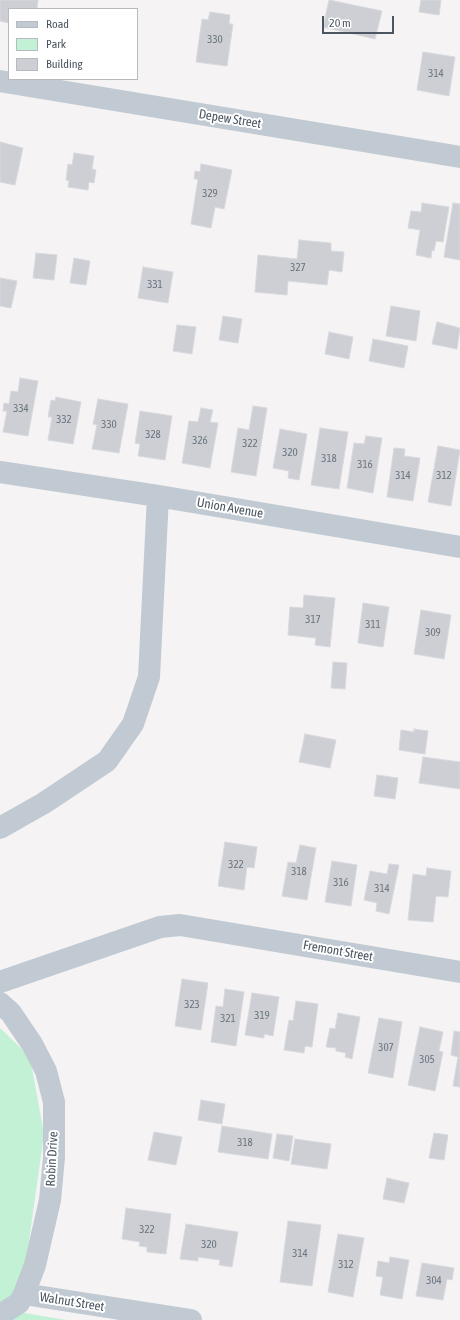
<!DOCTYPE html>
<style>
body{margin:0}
#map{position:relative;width:460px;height:1320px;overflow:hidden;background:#f5f3f3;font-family:"Asap Condensed",sans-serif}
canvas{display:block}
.legend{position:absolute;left:8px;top:8px;width:130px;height:72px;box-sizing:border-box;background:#fff;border:1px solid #b7bbc0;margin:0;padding:5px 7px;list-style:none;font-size:12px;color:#4a5661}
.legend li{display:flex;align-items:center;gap:8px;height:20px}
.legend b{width:20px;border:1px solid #b7bbc0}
.scale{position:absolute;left:322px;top:16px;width:72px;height:18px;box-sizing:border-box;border:2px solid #4a5661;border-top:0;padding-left:5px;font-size:12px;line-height:14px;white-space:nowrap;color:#4a5661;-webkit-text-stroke:3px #fff;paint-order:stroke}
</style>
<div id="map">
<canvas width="460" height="1320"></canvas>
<ul class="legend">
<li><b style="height:5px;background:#c1cad2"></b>Road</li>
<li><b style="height:11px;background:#c3f1d5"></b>Park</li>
<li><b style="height:11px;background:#cdcfd5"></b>Building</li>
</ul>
<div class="scale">20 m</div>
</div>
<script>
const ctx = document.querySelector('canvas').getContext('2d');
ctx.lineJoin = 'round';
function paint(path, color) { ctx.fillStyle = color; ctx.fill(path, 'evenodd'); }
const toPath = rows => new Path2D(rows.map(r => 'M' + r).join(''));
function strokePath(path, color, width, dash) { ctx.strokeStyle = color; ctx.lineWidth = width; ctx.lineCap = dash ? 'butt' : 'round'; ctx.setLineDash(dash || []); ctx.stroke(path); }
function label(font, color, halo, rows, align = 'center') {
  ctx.font = font + ' "Asap Condensed",sans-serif'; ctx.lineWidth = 4; ctx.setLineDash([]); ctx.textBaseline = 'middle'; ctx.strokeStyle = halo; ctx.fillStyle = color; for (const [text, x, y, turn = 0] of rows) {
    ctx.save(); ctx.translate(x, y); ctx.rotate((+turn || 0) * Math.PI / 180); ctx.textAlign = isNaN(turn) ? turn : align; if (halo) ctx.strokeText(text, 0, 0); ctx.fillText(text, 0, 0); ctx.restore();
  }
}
paint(toPath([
 [0,1028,30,1057,44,1134,19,1312,66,1320,0,1320]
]), '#c3f1d5');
const building = toPath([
 [0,0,38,0,37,9,9,9,9,23,0,21,0,0],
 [329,0,382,11,375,39,323,27,329,0],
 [421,0,441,0,439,15,419,12,421,0],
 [210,12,230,15,229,24,233,24,227,66,196,62,202,19,208,20,210,12],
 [423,52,455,57,449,96,417,90,423,52],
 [0,142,23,148,15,185,0,182,0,142],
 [74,153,94,156,92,169,96,170,94,183,89,182,88,190,68,187,69,181,66,180,68,164,72,165,74,153],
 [201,164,232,170,224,209,215,207,211,228,191,224,198,179,194,179,195,171,200,172,201,164],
 [422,203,449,207,443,242,436,241,434,251,432,250,431,258,416,255,420,230,408,228,411,211,421,212,422,203],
 [453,203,460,204,460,260,444,257,453,203],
 [299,240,331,243,331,251,344,252,342,272,329,270,327,285,288,281,287,295,255,292,258,255,297,259,299,240],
 [36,253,57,255,54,280,33,278,36,253],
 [74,258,90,261,86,285,70,283,74,258],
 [143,267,173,272,168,303,138,298,143,267],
 [0,278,17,281,11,308,0,306,0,278],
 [391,306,420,311,416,341,386,336,391,306],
 [223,316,242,319,238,343,219,340,223,316],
 [437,322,460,328,457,349,432,344,437,322],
 [177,325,196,327,192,354,173,351,177,325],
 [329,332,353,337,349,359,325,354,329,332],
 [373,339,408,346,404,368,369,361,373,339],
 [20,378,38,381,28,436,3,432,7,411,3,411,4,403,9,404,11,391,18,392,20,378],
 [56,397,81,402,73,444,48,440,52,417,48,417,51,400,55,401,56,397],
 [98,399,128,404,119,453,92,449,97,425,93,424,98,399],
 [253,406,267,408,256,476,231,472,238,428,249,430,253,406],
 [201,408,213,410,210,422,218,423,210,468,182,463,189,421,198,422,201,408],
 [140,411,172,416,165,460,138,456,140,444,135,443,140,411],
 [320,428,348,432,339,489,311,485,320,428],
 [280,429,307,434,299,480,288,478,289,471,273,468,280,429],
 [366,436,382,438,373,493,347,488,354,443,364,444,366,436],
 [438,446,460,450,451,506,428,502,438,446],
 [394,448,405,449,404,456,420,458,413,501,387,497,394,448],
 [304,595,335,598,330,647,315,645,316,638,288,635,290,607,303,608,304,595],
 [363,603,389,607,383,647,358,643,363,603],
 [421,610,451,615,444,659,414,654,421,610],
 [333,662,347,663,345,689,331,688,333,662],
 [414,729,428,731,425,754,399,750,401,730,414,732,414,729],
 [305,734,336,740,330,768,299,762,305,734],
 [423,757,460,762,460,789,419,783,423,757],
 [377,775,398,778,395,799,374,796,377,775],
 [225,842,257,847,254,868,247,867,244,890,218,886,225,842],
 [300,845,316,848,307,900,282,896,288,862,296,863,300,845],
 [332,861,357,865,351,906,325,902,332,861],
 [389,864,399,865,389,914,376,911,377,903,364,900,370,871,387,874,389,864],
 [427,868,451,871,448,897,436,896,433,922,408,920,413,874,426,876,427,868],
 [182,979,208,983,201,1030,175,1026,182,979],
 [225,989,244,992,236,1046,211,1042,216,1006,223,1007,225,989],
 [252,993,279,997,273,1036,264,1034,264,1038,245,1035,252,993],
 [296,1001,318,1004,312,1047,305,1046,304,1053,284,1050,289,1020,293,1021,296,1001],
 [338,1013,360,1017,352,1059,345,1057,346,1053,336,1051,336,1048,326,1047,330,1028,335,1029,338,1013],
 [379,1018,402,1022,393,1078,368,1073,379,1018],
 [420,1027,443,1032,439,1051,443,1052,435,1091,408,1085,420,1027],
 [454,1031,460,1032,460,1087,453,1086,458,1057,451,1055,454,1031],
 [201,1100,225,1104,222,1124,198,1120,201,1100],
 [222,1126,272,1134,268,1159,218,1152,222,1126],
 [154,1132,182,1137,176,1165,148,1160,154,1132],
 [434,1133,448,1135,444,1160,429,1158,434,1133],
 [277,1134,293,1136,289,1161,273,1158,277,1134],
 [295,1139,331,1144,327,1169,291,1164,295,1139],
 [387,1178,409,1183,404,1203,383,1199,387,1178],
 [126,1208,171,1214,166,1254,147,1252,147,1247,139,1246,140,1242,122,1239,126,1208],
 [288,1221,321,1225,312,1286,280,1282,288,1221],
 [186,1224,238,1232,232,1267,219,1265,220,1260,198,1257,198,1261,180,1259,186,1224],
 [338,1234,364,1238,353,1297,328,1292,338,1234],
 [390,1257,409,1260,402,1299,380,1295,383,1277,376,1276,378,1261,389,1263,390,1257],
 [422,1263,454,1268,452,1280,447,1279,443,1300,416,1296,422,1263]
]);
paint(building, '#cdcfd5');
strokePath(building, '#d7d9de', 1);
strokePath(toPath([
 [0,81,460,157],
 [0,472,158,496,460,547],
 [0,828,44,803,107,761,133,724,149,677,158,496],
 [0,982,160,927,180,925,460,972],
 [0,1003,11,1013,32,1044,46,1071,54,1102,54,1157,50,1200,35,1265,24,1294,19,1303,0,1315],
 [24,1294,191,1320]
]), '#c1cad2', 22);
label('11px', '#6b747e', null, [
 ["330",215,40],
 ["314",436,74],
 ["329",210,194],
 ["327",298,268],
 ["331",155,285],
 ["334",21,409],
 ["332",64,420],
 ["330",109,425],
 ["328",153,435],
 ["326",200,441],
 ["322",250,444],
 ["320",290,453],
 ["318",329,459],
 ["316",365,465],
 ["314",403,476],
 ["312",444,476],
 ["317",313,620],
 ["311",373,625],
 ["309",433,633],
 ["322",236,865],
 ["318",299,872],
 ["316",341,883],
 ["314",382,889],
 ["323",192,1005],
 ["319",262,1016],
 ["321",228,1019],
 ["307",386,1048],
 ["305",427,1060],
 ["318",245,1143],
 ["322",147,1230],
 ["320",209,1245],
 ["314",300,1254],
 ["312",346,1265],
 ["304",434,1281]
]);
label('13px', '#4a5661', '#fff', [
 ["Depew Street",230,119,9],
 ["Union Avenue",230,508,10],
 ["Fremont Street",338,951,10],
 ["Robin Drive",52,1159,-87],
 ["Walnut Street",72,1302,9]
]);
</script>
